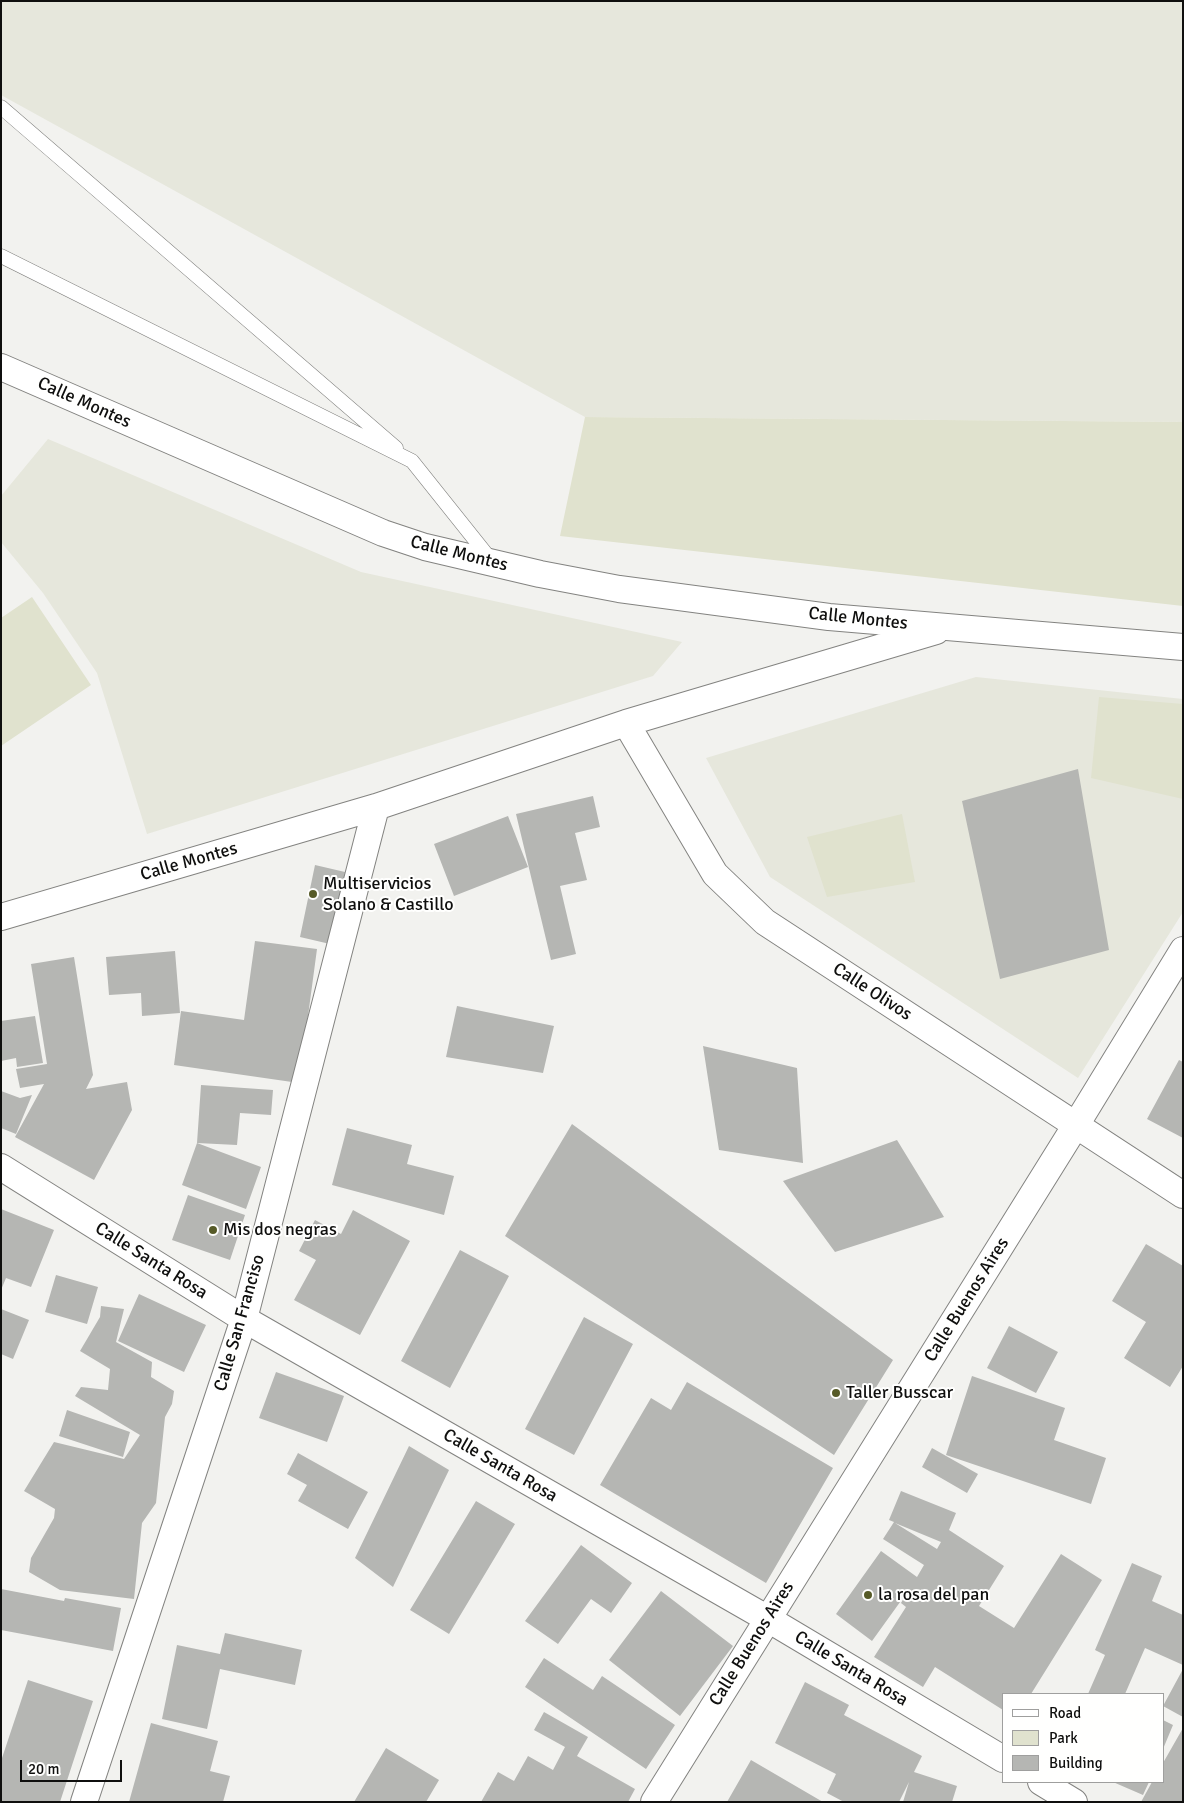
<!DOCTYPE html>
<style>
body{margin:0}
#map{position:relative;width:1184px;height:1803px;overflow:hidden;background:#f2f2ef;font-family:Signika,sans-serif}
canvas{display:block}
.frame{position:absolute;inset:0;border:2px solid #0f0f0e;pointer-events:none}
.legend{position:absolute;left:1002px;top:1693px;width:162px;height:90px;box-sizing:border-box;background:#fffffe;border:1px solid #9f9f9e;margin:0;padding:6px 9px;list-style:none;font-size:15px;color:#0f0f0e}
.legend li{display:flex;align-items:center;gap:10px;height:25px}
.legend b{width:25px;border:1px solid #9f9f9e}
.scale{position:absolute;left:20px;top:1760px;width:102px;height:22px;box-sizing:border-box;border:2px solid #0f0f0e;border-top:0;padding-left:6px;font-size:15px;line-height:18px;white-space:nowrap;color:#0f0f0e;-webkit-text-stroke:4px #fffffe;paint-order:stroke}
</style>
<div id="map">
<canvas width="1184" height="1803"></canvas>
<div class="frame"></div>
<ul class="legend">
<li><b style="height:6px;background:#fff"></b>Road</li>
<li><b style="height:14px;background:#e0e2ce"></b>Park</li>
<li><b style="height:14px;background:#b5b6b3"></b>Building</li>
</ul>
<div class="scale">20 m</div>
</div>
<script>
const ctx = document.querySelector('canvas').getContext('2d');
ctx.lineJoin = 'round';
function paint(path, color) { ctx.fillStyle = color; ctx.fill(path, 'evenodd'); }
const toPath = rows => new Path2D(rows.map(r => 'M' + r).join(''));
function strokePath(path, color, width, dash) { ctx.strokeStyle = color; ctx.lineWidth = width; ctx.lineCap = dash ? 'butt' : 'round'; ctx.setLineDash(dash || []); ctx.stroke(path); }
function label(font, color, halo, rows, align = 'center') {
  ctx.font = font + ' Signika,sans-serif'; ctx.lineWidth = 4; ctx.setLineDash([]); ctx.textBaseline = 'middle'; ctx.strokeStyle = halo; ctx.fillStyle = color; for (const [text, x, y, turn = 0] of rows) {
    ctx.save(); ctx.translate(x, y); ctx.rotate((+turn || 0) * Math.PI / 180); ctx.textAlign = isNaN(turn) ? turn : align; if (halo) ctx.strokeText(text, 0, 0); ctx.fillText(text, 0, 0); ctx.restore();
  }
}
paint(toPath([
 [1,1,1183,1,1183,422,585,417,1,95],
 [48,439,361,572,682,642,653,676,147,834,97,673,43,593,1,542,1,496],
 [976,677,1183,699,1183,912,1078,1078,770,877,706,758]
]), '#e6e7dc');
paint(toPath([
 [585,417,1183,422,1183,606,560,536],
 [32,597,91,685,1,746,1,618],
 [1099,697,1183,704,1183,799,1091,778],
 [902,814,915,882,827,897,807,837]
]), '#e0e2ce');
paint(toPath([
 [1078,769,1109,950,1000,979,962,801],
 [593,796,600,827,575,833,587,880,560,886,576,954,551,960,516,814],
 [508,816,528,867,454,896,434,844],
 [315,865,345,872,330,944,300,937],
 [255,941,317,949,299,1083,174,1065,181,1011,244,1020],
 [175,951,180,1013,142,1016,141,993,109,995,106,957],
 [74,957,93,1075,86,1089,127,1082,132,1110,94,1180,15,1137,44,1084,20,1088,16,1069,47,1064,31,964],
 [457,1006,554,1026,543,1073,446,1057],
 [35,1016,43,1063,17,1067,16,1058,1,1061,1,1021],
 [703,1046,797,1068,803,1163,719,1150],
 [1179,1060,1183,1062,1183,1138,1147,1119],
 [201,1085,273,1090,271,1115,240,1113,237,1145,197,1143],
 [1,1091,20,1098,32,1095,16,1134,1,1128],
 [572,1124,893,1360,834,1455,505,1236],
 [347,1128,412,1145,407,1164,454,1176,444,1215,332,1185],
 [897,1140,944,1217,835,1252,783,1181],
 [197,1143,261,1167,246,1209,182,1185],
 [188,1195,245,1215,230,1260,172,1240],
 [1,1209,54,1230,31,1287,6,1278,1,1290],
 [353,1210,410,1241,360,1335,294,1300,316,1260,299,1251,315,1220,341,1234],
 [1146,1244,1183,1266,1183,1366,1170,1387,1124,1358,1146,1322,1112,1301],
 [460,1250,509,1276,450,1388,401,1361],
 [56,1275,98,1287,87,1324,45,1312],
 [139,1294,206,1325,184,1372,118,1341],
 [101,1306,124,1309,116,1342,152,1362,151,1377,174,1391,172,1404,165,1417,156,1503,142,1523,134,1599,60,1590,29,1572,31,1558,54,1518,55,1509,24,1491,54,1442,124,1459,140,1435,75,1396,81,1387,108,1390,110,1369,80,1351,100,1317],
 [1,1309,29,1320,13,1359,1,1354],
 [584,1317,633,1344,574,1455,525,1429],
 [1009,1326,1058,1352,1036,1393,987,1368],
 [276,1372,344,1396,327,1442,259,1418],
 [972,1376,1065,1408,1054,1440,1106,1458,1091,1504,946,1455],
 [687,1382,833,1468,766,1583,600,1485,651,1398,671,1410],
 [67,1410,130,1432,123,1457,59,1436],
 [409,1446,449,1470,393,1587,355,1558],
 [932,1448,978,1474,967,1493,922,1467],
 [298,1453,368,1492,348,1529,298,1501,307,1485,287,1474],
 [901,1491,956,1513,949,1530,1004,1566,979,1606,1014,1628,1061,1554,1102,1580,1031,1694,1003,1694,1003,1710,935,1667,923,1687,874,1657,906,1607,901,1603,908,1591,872,1641,836,1614,881,1551,917,1577,924,1565,883,1539,894,1522,889,1520],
 [895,1523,941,1542,937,1549],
 [476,1501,515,1524,449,1634,410,1610],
 [581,1545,632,1583,611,1613,591,1599,558,1644,525,1621],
 [1132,1563,1162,1576,1152,1601,1183,1615,1183,1665,1145,1648,1125,1694,1088,1694,1105,1655,1095,1650],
 [1,1589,64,1601,65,1598,121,1608,113,1651,1,1630],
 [661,1591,733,1646,680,1716,609,1660],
 [225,1633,302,1650,295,1685,220,1669,207,1729,162,1719,177,1645,220,1654],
 [544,1658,593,1690,602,1676,675,1725,646,1769,525,1687],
 [1183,1669,1183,1717,1163,1706],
 [28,1680,93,1701,60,1802,1,1802,1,1761],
 [805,1682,849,1705,844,1715,922,1756,914,1772,957,1786,952,1802,903,1802,909,1782,899,1802,844,1802,827,1793,836,1774,775,1743],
 [544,1712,588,1737,577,1756,635,1789,628,1802,481,1802,498,1772,514,1781,528,1756,553,1770,565,1747,534,1730],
 [1163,1720,1173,1725,1163,1749],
 [151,1723,218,1741,210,1771,230,1776,223,1802,129,1802],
 [1183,1728,1183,1802,1141,1802,1152,1782,1163,1782,1163,1763],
 [386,1748,439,1780,426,1802,354,1802],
 [751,1760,823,1802,727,1802],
 [1113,1782,1149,1782,1143,1795]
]), '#b5b6b3');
const service = toPath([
 [1,107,396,448],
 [1,256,412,461,491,560]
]);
const minor = toPath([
 [1,367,383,533,425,547,540,574,619,589,829,617,1183,647],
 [626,723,715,874,765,922,1183,1195],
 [1,917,376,807,626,723,936,631],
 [1,1167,244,1319,768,1619,1003,1759],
 [1041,1782,1074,1802],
 [84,1802,244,1319,376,807],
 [654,1802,1076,1125,1183,950]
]);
strokePath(service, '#838380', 15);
strokePath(minor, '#838380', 28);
strokePath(service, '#fff', 14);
strokePath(minor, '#fff', 26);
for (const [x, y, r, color] of [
 [313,894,5,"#565a27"],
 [213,1230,5,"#565a27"],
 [836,1393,5,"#565a27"],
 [868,1595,5,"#565a27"]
]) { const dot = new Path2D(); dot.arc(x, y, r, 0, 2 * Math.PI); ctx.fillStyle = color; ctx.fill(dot); strokePath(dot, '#fffffe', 2); }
label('18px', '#0f0f0e', '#fffffe', [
 ["Calle Montes",84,403,24],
 ["Calle Montes",459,554,14],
 ["Calle Montes",858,619,6],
 ["Calle Montes",189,862,-16],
 ["Calle Olivos",872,992,33],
 ["Calle Santa Rosa",151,1261,32],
 ["Calle Buenos Aires",967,1300,-58],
 ["Calle San Franciso",240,1323,-74],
 ["Calle Santa Rosa",500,1466,30],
 ["Calle Buenos Aires",752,1644,-58],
 ["Calle Santa Rosa",851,1669,31]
]);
label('18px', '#0f0f0e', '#fffffe', [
 ["Multiservicios",323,884],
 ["Solano & Castillo",323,905],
 ["Mis dos negras",223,1230],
 ["Taller Busscar",846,1393],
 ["la rosa del pan",878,1595]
], 'left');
</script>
